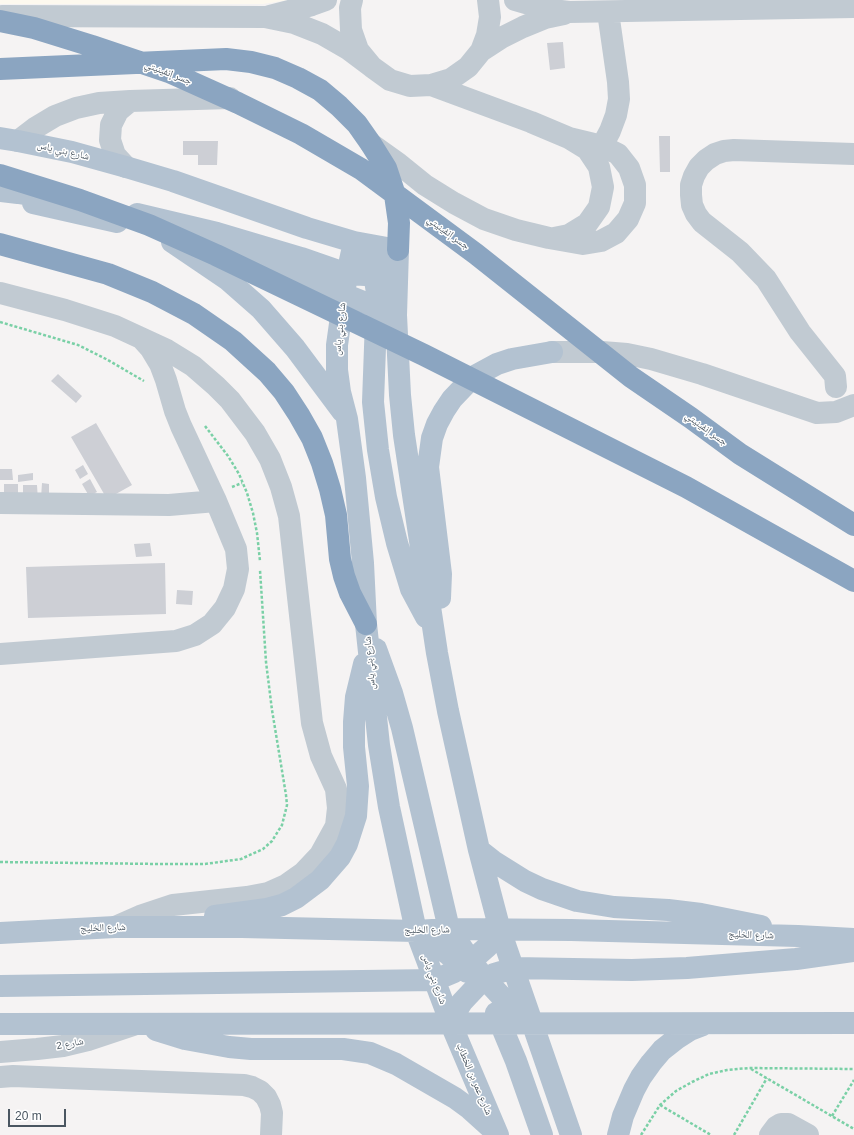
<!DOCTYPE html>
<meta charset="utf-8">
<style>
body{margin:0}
#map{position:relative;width:854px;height:1135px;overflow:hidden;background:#f5f3f3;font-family:Arial,sans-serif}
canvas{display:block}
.scale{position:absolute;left:8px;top:1109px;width:58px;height:18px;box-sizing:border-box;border:2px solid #4a5661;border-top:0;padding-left:5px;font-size:12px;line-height:14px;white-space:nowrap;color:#4a5661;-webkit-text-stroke:3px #fff;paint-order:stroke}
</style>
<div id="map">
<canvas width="854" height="1135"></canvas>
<div class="scale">20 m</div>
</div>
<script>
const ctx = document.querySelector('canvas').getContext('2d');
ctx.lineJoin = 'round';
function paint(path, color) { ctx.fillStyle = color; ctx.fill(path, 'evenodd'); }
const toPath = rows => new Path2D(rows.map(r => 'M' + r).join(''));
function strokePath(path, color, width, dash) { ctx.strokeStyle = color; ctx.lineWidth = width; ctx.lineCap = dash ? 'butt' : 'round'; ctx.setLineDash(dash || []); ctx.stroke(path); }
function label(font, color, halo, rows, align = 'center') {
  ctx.font = font + ' Arial,"Noto Naskh Arabic",sans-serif'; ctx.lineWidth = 3; ctx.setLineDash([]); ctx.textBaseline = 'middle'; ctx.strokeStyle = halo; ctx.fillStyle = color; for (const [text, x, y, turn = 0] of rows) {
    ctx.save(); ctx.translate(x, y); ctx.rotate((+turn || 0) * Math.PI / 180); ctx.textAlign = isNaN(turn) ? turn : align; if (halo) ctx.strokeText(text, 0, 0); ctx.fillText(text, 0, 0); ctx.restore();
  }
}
paint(toPath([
 [0,0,288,0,263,4,0,4]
]), '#fdf9ef');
paint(toPath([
 [563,42,565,68,550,70,547,43],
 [659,136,670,136,670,172,660,172],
 [183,141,218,141,217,165,198,165,198,155,183,155],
 [58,374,82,396,76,403,51,381],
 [96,423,132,485,107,499,71,437],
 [83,465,88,474,80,479,75,470],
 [0,469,12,469,13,480,0,480],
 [33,473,33,480,18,482,18,475],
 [90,479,97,492,89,496,82,484],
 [42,483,49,484,49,499,41,498],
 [4,484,18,484,18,501,4,501],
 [23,485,37,485,38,501,23,501],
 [150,543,152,556,136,557,134,544],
 [165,563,166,614,28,618,26,567],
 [177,590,193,591,192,605,176,604]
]), '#cdcfd5');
strokePath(toPath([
 [0,322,78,345,106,359,144,381],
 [205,426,228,456,239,474,247,493,253,513,257,533,260,561],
 [232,487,242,483],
 [0,862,158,864,205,864,241,859,263,849,272,841,282,825,287,805,286,795,272,710,266,662,260,570],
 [751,1069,854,1129],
 [660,1105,711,1135],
 [832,1116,854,1080],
 [641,1135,660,1105,676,1091,692,1082,709,1074,727,1070,749,1068,854,1069],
 [734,1135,767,1078]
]), '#7ad0a6', 2.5, [3, 2]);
strokePath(toPath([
 [352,0,350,8,351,30,358,50,372,67,390,80,410,86,431,85,451,79,468,67,481,51,487,35,490,17,488,0],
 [515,0,546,9,569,12,854,7],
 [2,16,265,17,294,23,322,34,348,49,372,67],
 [270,16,312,5,326,0],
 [481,51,501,38,523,27,545,18,564,14],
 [431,85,531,122,569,138,587,149,599,167,603,187,599,207,587,224,569,235,554,238],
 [18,141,35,128,55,116,76,108,99,103,130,101,230,98],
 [371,144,399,164,425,185,454,203,484,219,516,230,549,238,583,244,601,241,616,233,628,219,635,203,635,185,629,168,618,154,602,146,569,138],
 [602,146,610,131,616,115,619,99,618,82,608,12],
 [126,167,115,155,110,140,111,125,118,111,130,101],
 [0,293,65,310,115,326,167,350,193,366,216,386,230,400,255,433,270,459,281,487,289,516,312,723,321,756,336,789,338,808,336,826,320,855,303,873,286,885,268,893,247,897,173,905,140,916,115,927],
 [552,352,602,352,627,354,651,359,702,374,817,413,836,412,854,405],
 [836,387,835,376,800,332,766,279,740,252,702,222,696,214,692,205,691,195,691,185,694,176,699,167,706,160,715,154,724,151,734,150,854,154],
 [0,503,169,505,216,501],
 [0,654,176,641,195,635,212,624,225,608,234,589,238,569,236,549,216,501,181,426,175,411,166,380,160,364,151,349,142,339],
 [0,1052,37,1049,63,1046,88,1040,133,1025],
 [0,1077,13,1076,244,1085,252,1087,260,1091,266,1097,270,1105,272,1113,271,1135],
 [770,1135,776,1127,781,1124,788,1124,808,1135]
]), '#c1cad2', 22);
strokePath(toPath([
 [0,138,18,141,72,152,126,167,173,181,307,228,354,242,398,250],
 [0,191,18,193,50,198],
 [33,203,117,222],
 [137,214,217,233,301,258,347,274,365,275,374,273,384,268,392,260,398,250],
 [172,242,228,280,261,309,295,348,342,411],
 [354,242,347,274,337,345,337,370,340,392,347,419,355,478,363,563,366,624,379,745,389,807,416,931,451,1024,498,1135],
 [398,250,396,315,400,395,404,435,437,653,448,711,479,850,500,930,571,1135],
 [227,252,298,276,396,315],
 [369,259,374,273,377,293,373,402,378,450,386,497,397,543,411,589,426,617],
 [440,598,441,574,428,467,432,438,437,424,444,411,452,399,473,377,497,364,512,359,552,352],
 [376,649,392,693,402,728,449,929,471,961,486,980,500,995,532,1023],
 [479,850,493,861,525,881,542,889,577,901,614,907,668,910,701,914,761,926],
 [215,916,267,909,282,905,296,898,320,880,340,857,347,844,356,816,358,786,354,747,354,722,356,697,364,664],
 [416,931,448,954,467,972],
 [0,933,115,927,242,927,416,931,449,929,571,930,798,936,854,939],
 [0,986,435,980,454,972,471,961,487,947,500,930],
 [496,1013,516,1061,542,1135],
 [0,1024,854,1023],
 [451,1024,455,1013,462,1002,478,985,494,974,514,968,632,970,687,968,796,959,854,951],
 [156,1030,185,1039,229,1047,251,1049,343,1049,370,1053,396,1064,455,1098,470,1109,491,1128],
 [618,1135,623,1116,634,1090,641,1077,651,1063,662,1050,676,1039,690,1030,703,1025]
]), '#b3c2d1', 22);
strokePath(toPath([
 [0,21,34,28,92,46,169,72,238,103,301,134,361,169,476,254,631,377,691,418,740,454,854,525],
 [0,69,226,59,251,62,275,68,298,78,320,90,339,106,357,124,371,144,386,168,395,195,399,223,398,250],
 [0,175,80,200,149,225,216,255,424,355,686,487,854,581],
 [0,244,108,274,152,292,194,314,233,341,267,372,284,392,299,415,312,438,322,463,330,489,336,515,340,559,344,576,350,593,366,624]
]), '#8ba5c1', 22);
label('10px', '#4a5661', '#fff', [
 ["جسر إنفينيتي",168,73,21],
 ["شارع بني ياس",63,151,13],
 ["جسر إنفينيتي",448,233,36],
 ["شارع بني ياس",340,329,-84],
 ["جسر إنفينيتي",706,429,36],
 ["شارع بني ياس",370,663,-95],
 ["شارع الخليج",103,928,-2],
 ["شارع الخليج",427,930,-1],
 ["شارع الخليج",751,935,2],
 ["شارع بني ياس",434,979,69],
 ["شارع 2",70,1044,-11],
 ["شارع عمر بن الخطاب",474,1079,67]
]);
</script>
